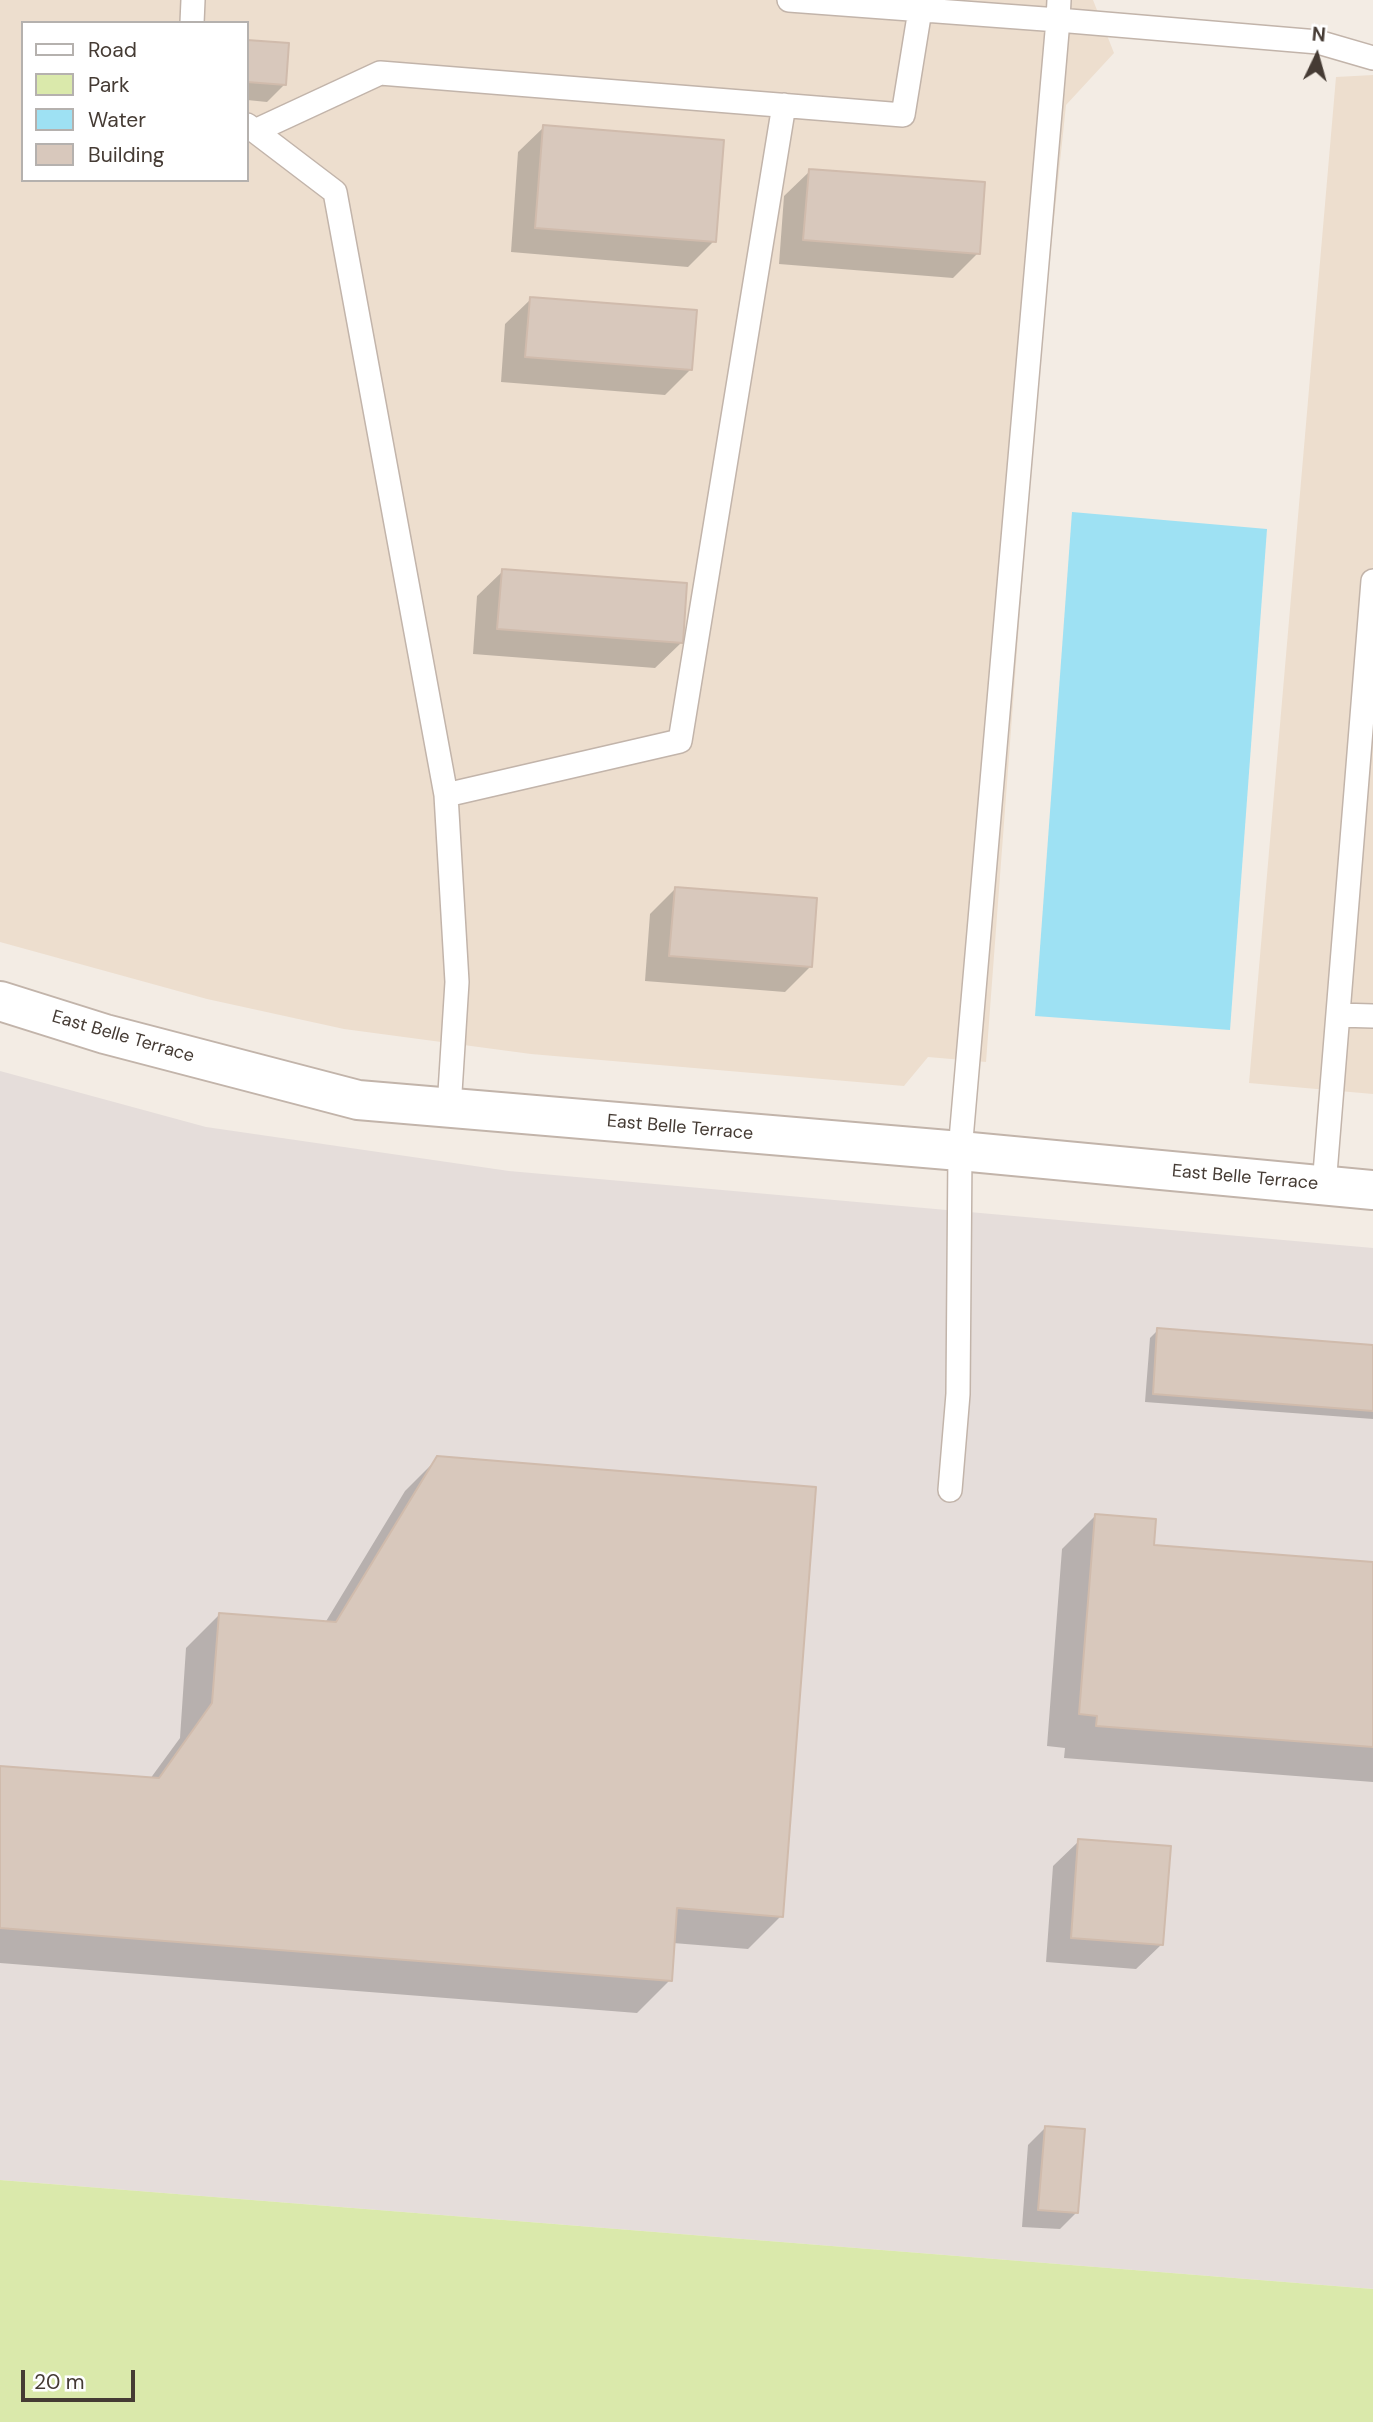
<!DOCTYPE html>
<style>
body{margin:0}
#map{position:relative;width:1373px;height:2422px;overflow:hidden;background:#f3ece4;font-family:"DM Sans",sans-serif}
canvas{display:block}
.legend{position:absolute;left:21px;top:21px;width:228px;height:161px;box-sizing:border-box;background:#fff;border:2px solid #b5b1ae;margin:0;padding:9px 12px;list-style:none;font-size:21px;color:#453b34}
.legend li{display:flex;align-items:center;gap:14px;height:35px}
.legend b{width:35px;border:2px solid #b5b1ae}
.north{position:absolute;left:1282px;top:21px;width:70px;height:70px;-webkit-text-stroke:5px #fff;paint-order:stroke;rotate:5deg;font-size:19px;font-weight:700;line-height:28px;text-align:center;color:#453b34}
.north::after{content:'';display:block;margin:auto;width:24px;height:32px;background:#453b34;clip-path:polygon(50% 0,100% 100%,50% 72%,0 100%)}
.scale{position:absolute;left:21px;top:2370px;width:114px;height:32px;box-sizing:border-box;border:4px solid #453b34;border-top:0;padding-left:9px;font-size:21px;line-height:24px;white-space:nowrap;color:#453b34;-webkit-text-stroke:5px #fff;paint-order:stroke}
</style>
<div id="map">
<canvas width="1373" height="2422"></canvas>
<ul class="legend">
<li><b style="height:9px;background:#fff"></b>Road</li>
<li><b style="height:19px;background:#dae9ab"></b>Park</li>
<li><b style="height:19px;background:#9ee1f3"></b>Water</li>
<li><b style="height:19px;background:#d8c8bc"></b>Building</li>
</ul>
<div class="north">N</div>
<div class="scale">20 m</div>
</div>
<script>
const ctx = document.querySelector('canvas').getContext('2d');
ctx.lineJoin = 'round';
function paint(path, color) { ctx.fillStyle = color; ctx.fill(path, 'evenodd'); }
const toPath = rows => new Path2D(rows.map(r => 'M' + r).join(''));
function strokePath(path, color, width, dash) { ctx.strokeStyle = color; ctx.lineWidth = width; ctx.lineCap = dash ? 'butt' : 'round'; ctx.setLineDash(dash || []); ctx.stroke(path); }
function label(font, color, halo, rows, align = 'center') {
  ctx.font = font + ' "DM Sans",sans-serif'; ctx.lineWidth = 5; ctx.setLineDash([]); ctx.textBaseline = 'middle'; ctx.strokeStyle = halo; ctx.fillStyle = color; for (const [text, x, y, turn = 0] of rows) {
    ctx.save(); ctx.translate(x, y); ctx.rotate((+turn || 0) * Math.PI / 180); ctx.textAlign = isNaN(turn) ? turn : align; if (halo) ctx.strokeText(text, 0, 0); ctx.fillText(text, 0, 0); ctx.restore();
  }
}
paint(toPath([
 [0,1071,206,1127,509,1171,1373,1248,1373,2289,0,2180]
]), '#e5ddda');
paint(toPath([
 [0,0,1093,0,1114,53,1066,105,1038,371,986,1062,928,1057,904,1086,531,1054,344,1029,207,999,0,942],
 [23,23,247,23,247,180,23,180],
 [1373,75,1373,1094,1249,1083,1336,77]
]), '#eddece');
paint(toPath([
 [0,2180,1373,2289,1373,2422,0,2422]
]), '#dae9ab');
paint(toPath([
 [1072,512,1267,529,1230,1030,1035,1016]
]), '#9ee1f3');
paint(toPath([
 [247,41,287,45,284,85,267,102,247,100],
 [544,127,714,241,688,267,511,252,518,152],
 [810,171,978,253,953,278,779,264,784,196],
 [531,299,691,369,665,395,501,382,505,324],
 [503,571,681,643,655,668,473,654,477,596],
 [675,889,810,967,785,992,645,981,650,914],
 [1158,1330,1373,1347,1373,1419,1145,1402,1150,1338],
 [438,1458,781,1916,748,1949,673,1943,670,1980,637,2013,0,1963,0,1768,150,1779,180,1738,186,1648,219,1615,325,1623,405,1491],
 [1095,1516,1152,1546,1373,1564,1373,1782,1064,1758,1065,1748,1047,1746,1062,1549],
 [1079,1841,1162,1944,1136,1969,1046,1962,1053,1866],
 [1045,2128,1077,2212,1060,2229,1022,2227,1028,2145]
]), '#0003');
const building = toPath([
 [247,40,289,43,286,85,247,82,247,40],
 [543,125,724,140,716,242,535,228,543,125],
 [809,169,985,182,980,254,803,240,809,169],
 [530,297,697,310,692,370,525,357,530,297],
 [502,569,687,583,683,643,497,629,502,569],
 [675,887,817,898,812,967,669,956,675,887],
 [1157,1328,1373,1345,1373,1411,1153,1394,1157,1328],
 [437,1456,816,1487,783,1917,677,1908,672,1981,0,1928,0,1766,159,1778,212,1703,219,1613,336,1622,437,1456],
 [1095,1514,1156,1519,1154,1545,1373,1562,1373,1747,1096,1726,1097,1716,1079,1714,1095,1514],
 [1078,1839,1171,1846,1163,1945,1071,1938,1078,1839],
 [1045,2126,1085,2129,1078,2213,1038,2210,1045,2126]
]);
paint(building, '#d8c8bc');
strokePath(building, '#d0bbac', 2);
const lane = toPath([
 [789,0,1058,20,960,1151,958,1394,950,1490],
 [1059,0,1058,20,1318,42,1373,58],
 [192,23,193,0],
 [247,125,335,192,446,795,457,982,449,1108],
 [255,131,380,73,903,115,920,10],
 [446,795,680,741,784,105],
 [1338,1015,1373,1016],
 [1324,1186,1373,581]
]);
const street = toPath([
 [0,1001,105,1034,358,1100,960,1151,1373,1190]
]);
strokePath(lane, '#c2b4aa', 26);
strokePath(street, '#c2b4aa', 42);
strokePath(lane, '#fff', 23);
strokePath(street, '#fff', 38);
label('18px', '#453b34', '#fff', [
 ["East Belle Terrace",123,1037,16],
 ["East Belle Terrace",680,1128,5],
 ["East Belle Terrace",1245,1178,5]
]);
</script>
